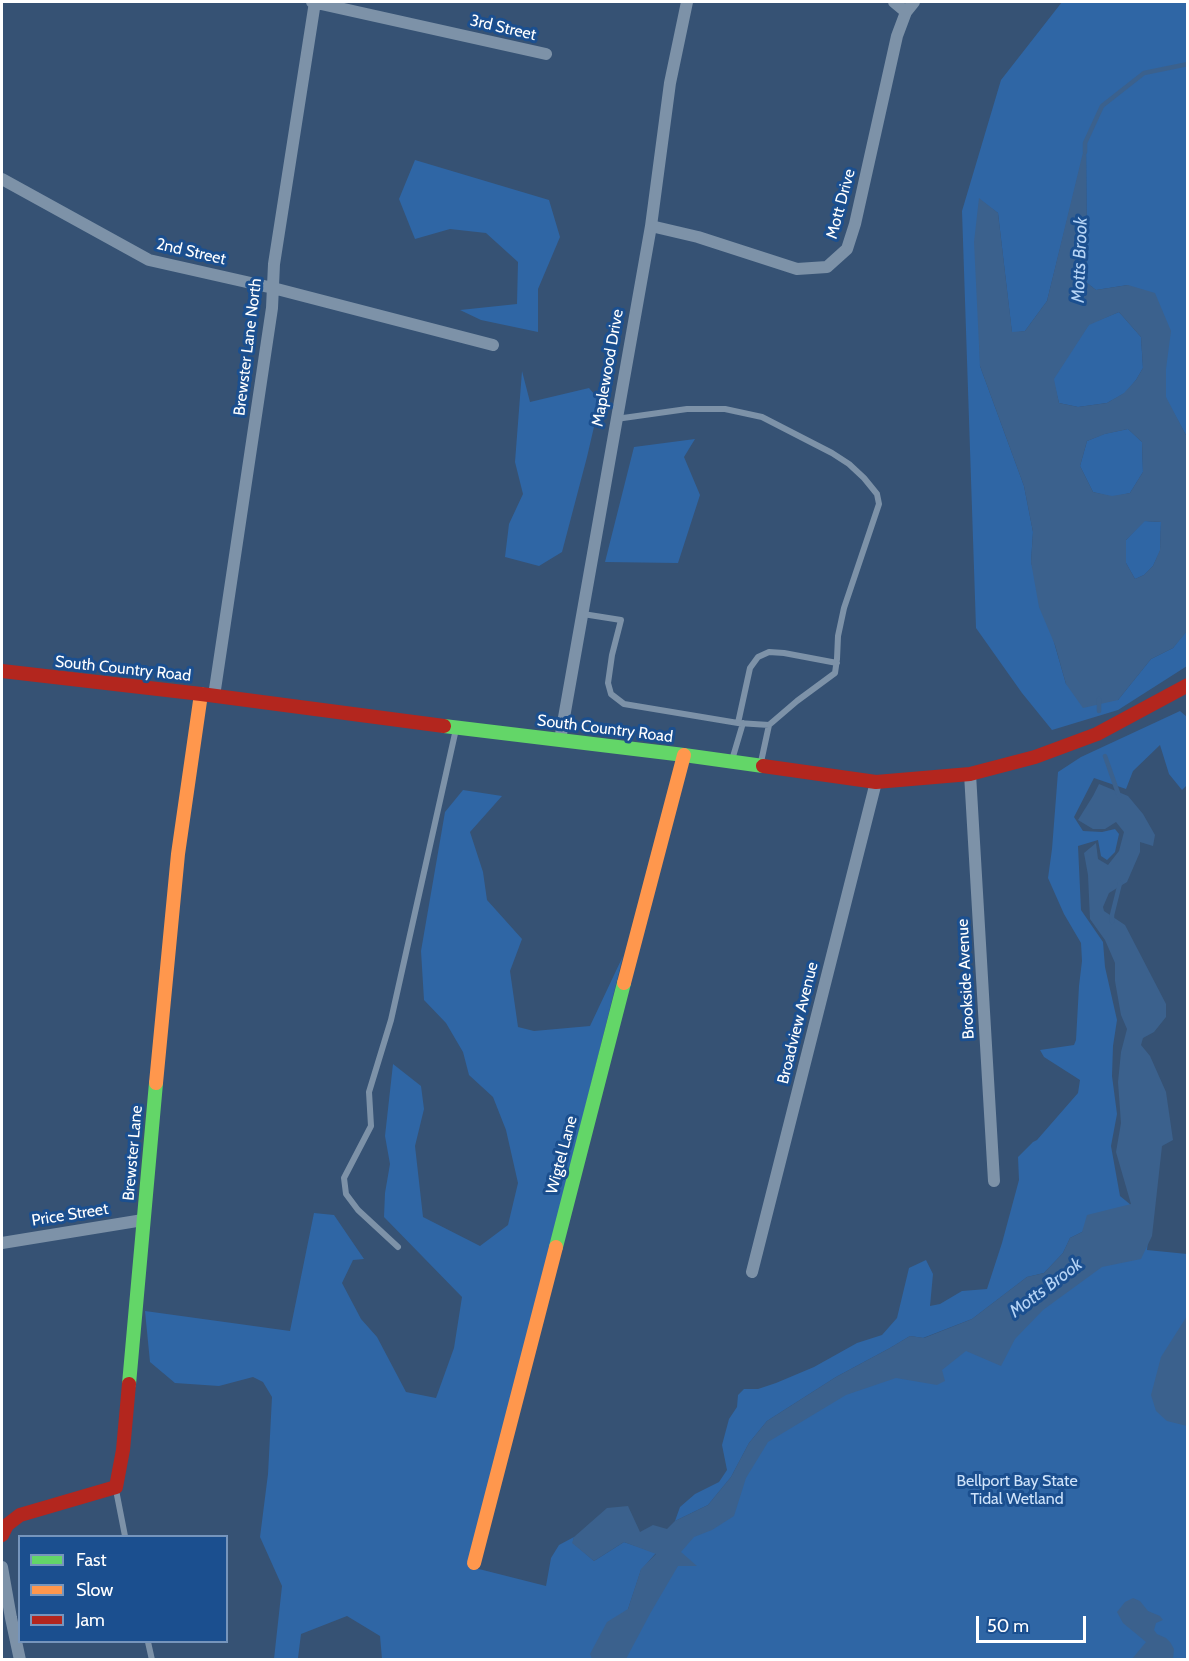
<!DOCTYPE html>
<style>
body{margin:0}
#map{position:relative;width:1189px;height:1661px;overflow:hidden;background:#365274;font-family:Cabin,sans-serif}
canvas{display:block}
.frame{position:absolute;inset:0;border:3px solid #fff;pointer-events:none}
.legend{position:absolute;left:18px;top:1535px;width:210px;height:108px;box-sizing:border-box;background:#1b4f8f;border:2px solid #7695bc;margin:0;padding:8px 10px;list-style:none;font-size:18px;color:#fff}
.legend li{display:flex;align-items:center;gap:12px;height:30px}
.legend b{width:30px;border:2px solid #7695bc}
.scale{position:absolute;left:976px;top:1616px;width:110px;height:27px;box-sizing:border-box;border:3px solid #fff;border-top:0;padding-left:8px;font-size:18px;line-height:21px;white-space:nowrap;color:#fff;-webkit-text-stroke:4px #1b4f8f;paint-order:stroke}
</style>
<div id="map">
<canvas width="1189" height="1661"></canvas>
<div class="frame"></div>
<ul class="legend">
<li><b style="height:8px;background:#63d668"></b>Fast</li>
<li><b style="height:8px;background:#ff974d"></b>Slow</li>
<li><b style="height:8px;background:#b3261e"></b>Jam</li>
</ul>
<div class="scale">50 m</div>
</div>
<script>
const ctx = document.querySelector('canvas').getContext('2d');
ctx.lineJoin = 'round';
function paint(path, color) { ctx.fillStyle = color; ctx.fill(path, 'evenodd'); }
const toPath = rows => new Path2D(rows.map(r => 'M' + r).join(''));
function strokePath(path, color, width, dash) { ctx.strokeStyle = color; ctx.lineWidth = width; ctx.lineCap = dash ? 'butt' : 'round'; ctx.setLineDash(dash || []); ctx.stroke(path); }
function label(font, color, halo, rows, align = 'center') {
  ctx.font = font + ' Cabin,sans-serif'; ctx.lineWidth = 6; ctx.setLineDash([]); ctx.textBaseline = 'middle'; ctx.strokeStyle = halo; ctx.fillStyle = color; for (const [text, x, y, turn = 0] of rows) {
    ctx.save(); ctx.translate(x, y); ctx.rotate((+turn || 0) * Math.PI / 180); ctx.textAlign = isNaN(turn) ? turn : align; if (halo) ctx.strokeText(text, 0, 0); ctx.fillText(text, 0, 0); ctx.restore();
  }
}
paint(toPath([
 [1062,2,1187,2,1187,437,1165,397,1166,369,1128,285,1096,290,1087,283,1086,144,1047,301,1025,331,1012,333,998,213,979,199,980,366,1024,486,1033,532,1031,562,1066,684,1118,700,1151,659,1173,648,1187,630,1187,666,1118,710,1052,730,1022,693,976,628,962,211,1001,80],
 [415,160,549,200,560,237,538,289,538,332,481,320,460,310,517,304,518,262,486,233,450,229,415,239,399,199],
 [1119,312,1141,337,1143,368,1136,380,1125,393,1107,403,1078,407,1059,403,1053,379,1089,324],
 [522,371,530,402,589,388,600,401,587,457,562,552,539,566,505,557,509,524,523,494,515,462],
 [1128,429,1142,442,1143,472,1130,493,1112,497,1093,492,1080,466,1087,441,1104,434],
 [695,439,684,457,700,495,678,563,605,562,634,447],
 [1144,521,1161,522,1160,551,1153,566,1144,575,1135,579,1126,563,1126,540],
 [1180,711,1187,717,1187,785,1182,790,1169,774,1160,745,1133,771,1126,789,1094,778,1074,817,1083,831,1102,832,1115,829,1119,834,1115,852,1107,860,1101,856,1098,840,1078,846,1081,910,1103,942,1105,967,1117,1020,1113,1046,1112,1076,1117,1114,1111,1146,1120,1196,1131,1205,1112,1210,1082,1232,1070,1238,1063,1253,1044,1273,1027,1277,972,1319,923,1338,910,1336,890,1348,836,1377,767,1421,749,1443,731,1477,708,1505,675,1521,680,1507,695,1494,719,1482,727,1470,722,1445,729,1419,737,1407,738,1395,744,1389,758,1389,776,1383,814,1367,857,1343,882,1335,897,1318,909,1268,926,1260,933,1274,930,1306,940,1304,962,1291,987,1289,1002,1243,1019,1180,1018,1157,1033,1142,1037,1140,1078,1093,1080,1080,1044,1057,1040,1050,1074,1045,1076,1040,1079,986,1082,961,1081,943,1064,914,1048,878,1052,849,1058,772,1081,757],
 [463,790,502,796,470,832,483,872,487,900,522,939,510,971,518,1027,534,1031,590,1026,623,956,471,1567,546,1586,551,1558,559,1545,574,1537,573,1543,594,1561,624,1542,656,1553,641,1570,628,1609,633,1616,679,1532,720,1513,756,1442,843,1391,1050,1292,1150,1224,1147,1250,1187,1254,1187,1659,382,1659,380,1636,347,1616,301,1634,298,1658,323,1659,274,1659,282,1586,260,1537,268,1474,272,1397,263,1382,253,1377,219,1386,175,1383,150,1362,145,1311,290,1331,314,1213,334,1215,364,1259,353,1260,342,1283,361,1319,377,1337,406,1392,436,1398,454,1348,462,1297,384,1217,385,1193,390,1164,385,1136,393,1064,421,1086,424,1109,415,1146,423,1217,480,1246,508,1225,518,1183,506,1130,493,1097,469,1075,463,1052,446,1023,424,1000,421,951,445,812]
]), '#2f66a5');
paint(toPath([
 [1086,140,1087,283,1096,290,1128,285,1155,293,1171,331,1166,369,1166,397,1187,437,1188,630,1173,648,1151,659,1118,700,1083,708,1066,684,1055,645,1039,607,1031,562,1033,532,1024,486,980,366,974,242,979,198,998,213,1012,332,1025,331,1047,301],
 [1119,312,1141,337,1143,368,1136,380,1124,393,1107,403,1078,407,1059,403,1054,379,1089,325],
 [1128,429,1142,442,1143,472,1130,493,1112,496,1093,492,1080,466,1087,441,1105,434],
 [1145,521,1161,522,1160,550,1153,566,1144,575,1135,579,1126,563,1126,540],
 [1099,784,1128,796,1143,814,1155,835,1153,846,1140,842,1140,852,1127,882,1109,893,1103,907,1104,911,1125,925,1166,1004,1166,1017,1154,1032,1143,1038,1141,1045,1150,1056,1166,1092,1173,1140,1162,1146,1152,1236,1141,1259,1102,1267,1043,1310,1015,1339,1001,1366,966,1351,942,1370,945,1381,937,1385,896,1378,846,1395,768,1442,746,1478,734,1516,712,1530,694,1537,681,1552,697,1566,678,1566,651,1612,626,1659,592,1659,590,1654,607,1622,628,1609,641,1569,656,1554,624,1542,594,1561,572,1543,574,1537,607,1508,628,1506,640,1532,653,1525,667,1529,675,1521,708,1505,731,1477,749,1443,767,1421,836,1377,890,1348,910,1336,924,1338,972,1319,1027,1277,1044,1273,1063,1253,1070,1238,1082,1232,1087,1215,1131,1204,1116,1152,1121,1123,1118,1082,1121,1052,1127,1029,1121,1015,1115,981,1115,963,1105,940,1090,919,1088,875,1084,853,1096,843,1098,859,1108,865,1119,851,1124,832,1116,822,1105,829,1093,829,1078,820,1093,796],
 [1187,1316,1187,1426,1167,1421,1156,1411,1151,1395,1161,1357],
 [1133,1598,1140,1601,1148,1611,1160,1616,1163,1620,1156,1623,1154,1630,1157,1634,1166,1638,1170,1642,1174,1649,1173,1659,1132,1659,1146,1642,1123,1623,1117,1612,1125,1602]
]), '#3b618d');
strokePath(toPath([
 [1085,152,1085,143,1102,106,1144,73,1188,64],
 [1099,699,1099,711],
 [1105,756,1119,796],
 [1112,922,1112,915,1120,883]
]), '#3b618d', 4.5);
strokePath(toPath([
 [583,614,621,620,612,655,608,683,611,694,624,704,738,723,769,725,797,701,835,673,837,659,838,636,844,608,879,504,877,494,864,478,849,464,832,453,762,417,725,409,687,409,616,419],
 [738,723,750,668,758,657,769,652,784,653,837,663],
 [732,760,743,723],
 [761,762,769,725],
 [398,1247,358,1210,346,1194,344,1178,371,1126,369,1092,391,1020,456,729],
 [116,1490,125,1536],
 [148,1642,152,1660]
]), '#7d92a8', 6);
strokePath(toPath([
 [312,2,546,54],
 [894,2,906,12],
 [2,179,149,260,273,288,493,345],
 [651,226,698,237,797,269,827,267,847,249,855,224,897,36,906,12,914,2],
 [214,696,272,308,274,264,315,2],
 [560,740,651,226,670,83,687,2],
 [970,774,994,1181],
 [2,1243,143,1220],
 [752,1272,876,782],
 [2,1567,11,1618,20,1660]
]), '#7d92a8', 12);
strokePath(toPath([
 [444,726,684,755,763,766],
 [556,1247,624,983],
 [129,1384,156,1083]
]), '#63d668', 14);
strokePath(toPath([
 [624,983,684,755],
 [156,1083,178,854,201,694],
 [474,1563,556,1247]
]), '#ff974d', 14);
strokePath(toPath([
 [2,671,201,694,444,726],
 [763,766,876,782,970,774,1035,757,1097,734,1188,685],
 [2,1535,7,1525,20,1515,116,1487,123,1450,129,1384]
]), '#b3261e', 14);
label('16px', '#fff', '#1b4f8f', [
 ["3rd Street",503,28,13],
 ["Mott Drive",841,204,-75],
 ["2nd Street",191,252,13],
 ["Brewster Lane North",248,347,-83],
 ["Maplewood Drive",608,368,-80],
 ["South Country Road",123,669,6],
 ["South Country Road",605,729,7],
 ["Brookside Avenue",966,979,-93],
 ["Broadview Avenue",798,1023,-76],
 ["Brewster Lane",133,1153,-85],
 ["Wigtel Lane",562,1155,-75],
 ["Price Street",70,1215,-9]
]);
label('16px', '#cfe3fa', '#1b4f8f', [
 ["Bellport Bay State",1017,1481],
 ["Tidal Wetland",1017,1499]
]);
label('italic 18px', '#b5d3f5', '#1b4f8f', [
 ["Motts Brook",1080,260,-88],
 ["Motts Brook",1046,1288,-37]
]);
</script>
